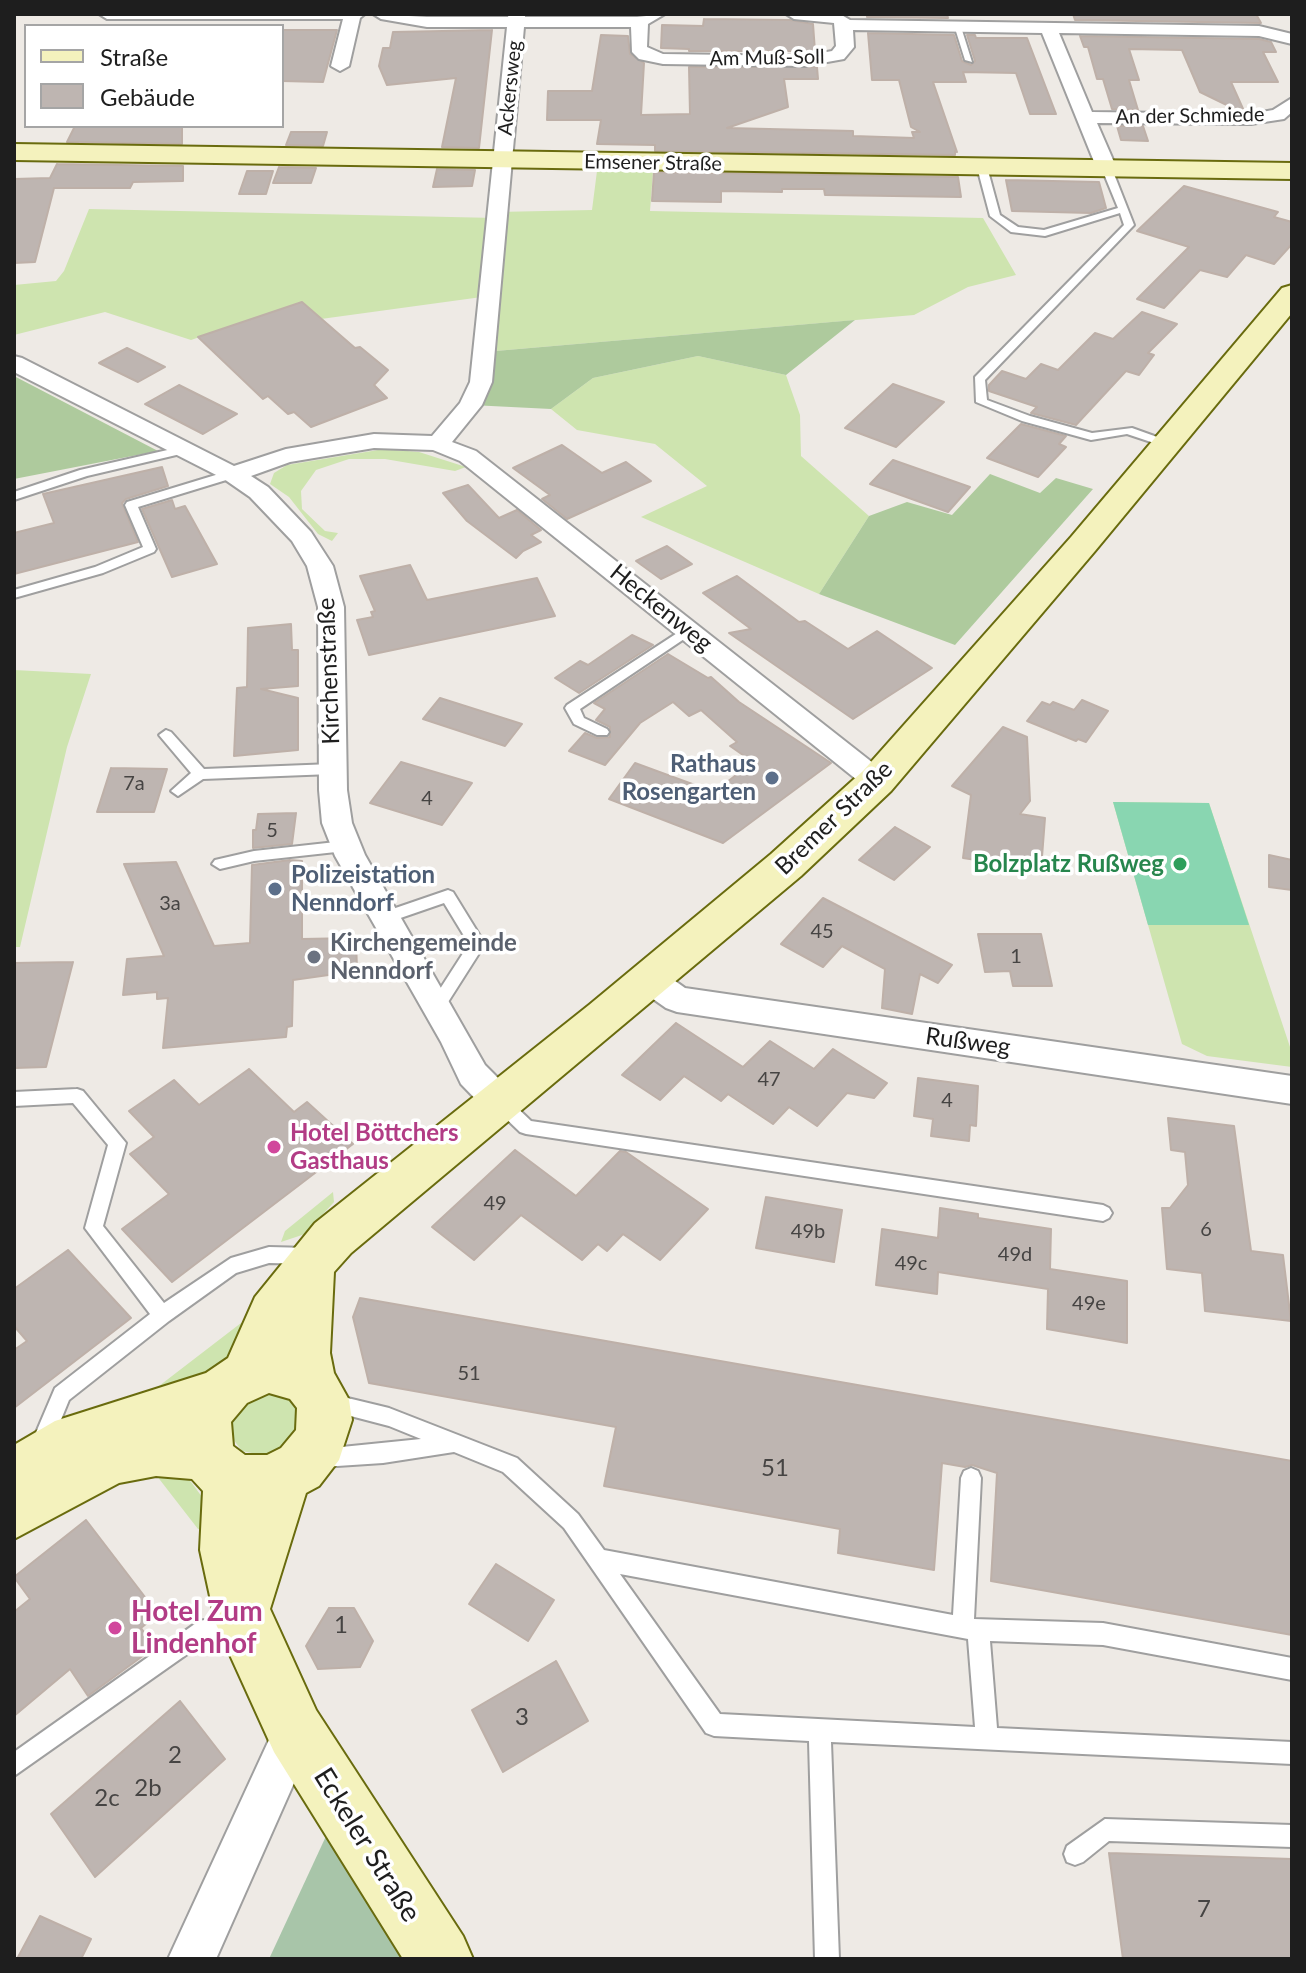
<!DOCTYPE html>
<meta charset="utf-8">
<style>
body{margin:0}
#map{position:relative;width:1306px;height:1973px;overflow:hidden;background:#eeeae5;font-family:Lato,sans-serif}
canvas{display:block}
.frame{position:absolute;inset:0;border:16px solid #1e1e1e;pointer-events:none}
.legend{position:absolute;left:24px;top:24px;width:260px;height:104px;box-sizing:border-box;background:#fff;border:2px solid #a5a5a5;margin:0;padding:10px 14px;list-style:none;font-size:24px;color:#1e1e1e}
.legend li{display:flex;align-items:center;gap:16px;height:40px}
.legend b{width:40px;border:2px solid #a5a5a5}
</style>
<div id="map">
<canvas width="1306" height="1973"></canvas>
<div class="frame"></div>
<ul class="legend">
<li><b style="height:10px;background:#f4f2bd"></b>Straße</li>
<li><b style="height:22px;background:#beb5b1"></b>Gebäude</li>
</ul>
</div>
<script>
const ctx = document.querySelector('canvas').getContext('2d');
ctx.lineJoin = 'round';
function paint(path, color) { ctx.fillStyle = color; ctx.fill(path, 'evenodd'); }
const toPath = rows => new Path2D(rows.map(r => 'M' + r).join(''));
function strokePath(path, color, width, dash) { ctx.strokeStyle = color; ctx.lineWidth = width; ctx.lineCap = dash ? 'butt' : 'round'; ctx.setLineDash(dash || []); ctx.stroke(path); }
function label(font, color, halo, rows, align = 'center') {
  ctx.font = font + ' Lato,sans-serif'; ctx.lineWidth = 7; ctx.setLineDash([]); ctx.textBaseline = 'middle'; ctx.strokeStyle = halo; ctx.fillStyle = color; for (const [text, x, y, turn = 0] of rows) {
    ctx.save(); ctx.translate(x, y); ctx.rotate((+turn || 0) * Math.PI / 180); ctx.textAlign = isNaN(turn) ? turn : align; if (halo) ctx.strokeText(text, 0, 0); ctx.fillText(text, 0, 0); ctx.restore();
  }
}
paint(toPath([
 [597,171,653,172,650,211,983,218,1016,275,968,287,914,315,484,352,489,296,321,319,301,302,191,340,105,312,14,335,14,285,56,281,64,271,89,209,496,218,497,212,592,210],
 [698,356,786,375,800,415,801,456,869,516,819,594,641,517,707,486,655,444,577,430,551,409,593,378],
 [384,449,419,452,466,467,455,471,385,459,349,459,316,470,301,491,302,509,325,531,338,533,332,541,318,534,289,497,270,484,274,473,287,465],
 [14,670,91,674,67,747,20,947,14,947],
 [1113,802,1209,803,1292,1053,1292,1067,1207,1056,1182,1044],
 [333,1192,334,1202,305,1234,281,1242,285,1231],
 [248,1322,241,1349,186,1391,158,1399,159,1386,241,1323],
 [271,1391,291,1399,297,1407,297,1428,292,1439,273,1452,262,1455,242,1451,230,1435,230,1424,238,1405],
 [153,1471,183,1474,191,1482,208,1505,211,1531,198,1529]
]), '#cee4af');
paint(toPath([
 [855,320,786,375,698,356,593,378,551,409,471,405,484,352],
 [14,376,158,451,14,479],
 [990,474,1040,493,1056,478,1093,489,955,645,819,594,869,516,907,502,952,515]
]), '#aeca9d');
paint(toPath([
 [340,1806,431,1959,269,1959]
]), '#a8c5a9');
paint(toPath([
 [1113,802,1209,803,1249,925,1148,925]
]), '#89d6b1');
const building = toPath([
 [867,14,947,14,948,18,867,17,867,14],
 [1073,14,1256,14,1261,23,1075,20,1073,14],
 [704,19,790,20,813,24,815,51,689,51,689,49,661,48,662,25,703,26,704,19],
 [282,30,337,30,323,82,282,81,282,30],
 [492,30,479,148,442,147,456,78,387,85,379,66,383,48,390,48,393,32,492,30],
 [868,33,954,35,962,61,971,65,975,61,967,35,975,35,976,38,1027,38,1056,114,1030,114,1016,73,963,72,966,82,933,82,957,152,955,151,955,155,655,151,655,145,597,144,601,120,547,120,548,91,592,91,601,35,628,36,630,54,644,63,641,115,690,114,689,67,817,67,818,79,784,79,788,107,727,128,853,131,853,136,914,138,912,132,920,132,911,127,899,80,872,80,868,33],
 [1080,36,1259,39,1271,42,1276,52,1263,52,1278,82,1231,82,1244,111,1239,111,1200,92,1182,50,1129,49,1139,80,1129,80,1138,110,1112,109,1103,79,1097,79,1088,47,1084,47,1080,36],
 [75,126,182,126,182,144,67,142,75,126],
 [1117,126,1143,126,1148,141,1121,140,1117,126],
 [291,132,327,132,323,146,286,145,291,132],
 [57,164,183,166,183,181,133,182,130,188,54,188,35,262,14,263,14,179,50,178,57,164],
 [279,167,316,168,311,183,273,183,279,167],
 [437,169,475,170,472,186,433,187,437,169],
 [247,171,273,171,266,194,239,194,247,171],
 [654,172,958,177,961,197,825,195,824,189,782,189,782,192,721,191,721,202,652,201,654,172],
 [1006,180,1099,182,1106,208,1091,213,1012,211,1006,180],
 [1184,186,1278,212,1274,217,1292,222,1292,244,1274,264,1246,255,1227,277,1200,270,1164,308,1137,299,1189,247,1137,231,1184,186],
 [302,302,355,348,360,347,388,370,374,385,387,398,311,427,294,412,288,414,268,396,263,399,198,337,302,302],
 [1142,312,1177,324,1148,353,1154,355,1139,375,1126,371,1076,425,1031,413,1037,407,989,391,989,385,1002,371,1026,379,1041,364,1058,370,1095,333,1113,339,1142,312],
 [127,348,165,367,138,382,99,363,127,348],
 [893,384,944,402,896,447,845,428,893,384],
 [179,385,237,414,203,434,145,404,179,385],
 [1021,424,1066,436,1059,444,1066,447,1038,477,987,458,1021,424],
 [562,445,602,473,626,462,651,481,567,519,542,499,550,495,513,468,562,445],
 [893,460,970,487,948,512,870,484,893,460],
 [162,467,168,486,126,499,122,503,138,542,14,574,14,533,54,523,43,494,162,467],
 [468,485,499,518,517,510,541,530,531,535,541,542,523,551,516,558,467,521,443,493,468,485],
 [172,500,175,509,185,506,217,564,172,577,142,509,172,500],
 [667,546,692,564,661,579,636,561,667,546],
 [410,565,427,600,537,578,555,616,369,655,357,620,373,617,371,612,375,611,360,576,410,565],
 [737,576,799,622,805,621,848,649,877,631,932,668,853,719,729,633,751,629,703,593,737,576],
 [291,624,292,650,298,650,298,686,261,689,298,698,298,750,234,756,237,688,247,687,248,628,291,624],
 [632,635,653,645,579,693,555,678,580,661,588,665,632,635],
 [668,654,708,678,711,677,739,702,831,763,723,843,609,799,635,763,714,792,753,762,730,746,737,742,701,710,689,716,673,702,640,723,605,765,569,751,585,733,597,738,610,737,610,727,596,720,605,709,594,703,668,654],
 [440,698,522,724,505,746,423,719,440,698],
 [1082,700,1108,711,1086,742,1078,739,1076,741,1027,721,1042,702,1050,705,1053,702,1074,710,1082,700],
 [1003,727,1027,737,1030,801,1020,814,1045,818,1041,870,963,858,971,795,952,786,1003,727],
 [401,762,472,783,442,825,370,803,401,762],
 [111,768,167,769,154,812,97,812,111,768],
 [296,813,292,844,253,848,253,830,256,830,258,814,296,813],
 [895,827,930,847,894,880,859,860,895,827],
 [1269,855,1292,860,1292,890,1269,887,1269,855],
 [290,860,302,861,302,939,356,938,357,971,293,980,292,1026,287,1027,286,1037,163,1048,168,998,157,999,157,992,123,995,127,959,164,956,124,864,176,862,214,946,250,943,252,865,290,860],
 [823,898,952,965,938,983,920,974,912,1014,882,1008,885,969,842,946,823,967,781,944,823,898],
 [978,934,1041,934,1052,986,1013,986,1010,971,985,972,978,934],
 [73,962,46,1067,14,1068,14,963,73,962],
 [676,1023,743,1067,770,1041,814,1069,833,1049,887,1083,874,1098,847,1093,817,1126,789,1107,773,1124,728,1094,721,1101,684,1076,660,1100,622,1075,676,1023],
 [249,1069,294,1112,307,1102,353,1144,172,1282,122,1229,169,1194,130,1154,154,1137,129,1111,174,1080,199,1105,249,1069],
 [918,1078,978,1086,976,1126,970,1125,969,1141,931,1136,933,1119,914,1116,918,1078],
 [1168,1118,1234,1126,1251,1251,1283,1255,1291,1321,1205,1311,1202,1273,1167,1269,1162,1208,1170,1208,1188,1185,1185,1152,1171,1150,1168,1118],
 [515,1150,576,1196,620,1151,626,1152,708,1209,660,1260,623,1234,607,1251,598,1244,582,1260,521,1215,474,1260,432,1227,515,1150],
 [766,1197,842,1210,834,1262,756,1248,766,1197],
 [940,1208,978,1214,978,1218,1051,1229,1050,1269,1127,1281,1127,1343,1047,1329,1048,1289,938,1272,937,1294,876,1285,882,1229,938,1238,940,1208],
 [68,1250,131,1318,14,1408,14,1350,27,1341,14,1326,14,1289,68,1250],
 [360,1298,1292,1461,1292,1635,991,1581,997,1473,972,1465,965,1467,942,1463,934,1570,838,1553,840,1529,604,1486,616,1427,369,1383,353,1317,360,1298],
 [86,1520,158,1614,141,1628,155,1647,88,1696,70,1669,14,1716,14,1612,30,1599,14,1577,86,1520],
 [496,1564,554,1600,528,1641,469,1604,496,1564],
 [329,1608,354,1608,373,1641,360,1667,318,1669,306,1646,329,1608],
 [556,1661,588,1721,503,1772,472,1710,556,1661],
 [180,1701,225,1759,95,1877,51,1814,180,1701],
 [1109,1853,1292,1859,1292,1959,1123,1959,1109,1853],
 [40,1916,91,1939,81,1959,17,1959,40,1916]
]);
paint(building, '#beb5b1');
strokePath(building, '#beb0a8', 2);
const lane = toPath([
 [954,25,961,27,972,62,965,60,954,25],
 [982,164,987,167,1000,215,1018,227,1044,230,1118,208,1102,169,1107,166,1112,169,1134,225,985,380,987,400,1030,416,1092,433,1132,428,1171,442,1171,446,1163,446,1127,434,1091,440,1022,421,976,402,975,377,1124,225,1120,213,1045,236,1011,232,990,216,977,167,982,164],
 [185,446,189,448,189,452,87,476,14,500,14,492,80,470,185,446],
 [232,470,238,474,236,477,138,507,156,549,154,552,103,573,14,598,14,590,95,567,143,547,125,505,127,502,232,470],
 [688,626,693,627,693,633,580,709,584,718,607,729,609,732,607,735,597,735,574,724,565,708,567,705,688,626],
 [166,730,171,732,204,769,332,764,339,769,332,774,203,779,178,796,171,791,191,773,159,735,166,730],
 [345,841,352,846,345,851,254,861,220,869,212,864,215,860,254,851,345,841],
 [448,890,453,892,485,944,443,1010,437,1012,431,1010,429,1006,469,944,444,903,386,923,378,917,381,913,448,890],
 [77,1089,83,1091,126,1143,103,1226,164,1303,231,1258,269,1247,310,1248,316,1250,319,1256,316,1262,310,1264,269,1263,236,1273,169,1321,69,1400,49,1449,42,1451,35,1449,32,1442,55,1388,150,1314,85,1228,108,1145,73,1103,14,1106,14,1092,77,1089],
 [502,1097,508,1099,531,1121,1103,1205,1109,1208,1112,1213,1109,1218,1103,1221,526,1134,520,1132,496,1109,494,1104,496,1099,502,1097],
 [331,1394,389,1408,517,1458,578,1514,604,1550,953,1615,961,1478,964,1471,971,1468,978,1471,981,1478,974,1619,1103,1623,1292,1658,1292,1680,1103,1645,990,1641,997,1728,1292,1742,1292,1764,831,1742,839,1959,815,1959,809,1741,714,1736,706,1733,564,1528,503,1472,454,1452,383,1463,322,1467,315,1465,312,1458,315,1451,322,1449,421,1439,389,1426,324,1409,321,1403,324,1397,331,1394],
 [620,1574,968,1639,975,1727,720,1714,620,1574],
 [237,1614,244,1618,248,1625,244,1632,210,1638,14,1776,14,1752,199,1621,237,1614],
 [1105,1819,1292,1825,1292,1847,1109,1841,1083,1862,1075,1865,1067,1862,1064,1854,1067,1846,1105,1819]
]);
const street = toPath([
 [99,14,365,14,360,18,349,66,340,71,331,66,343,19,107,19,99,14],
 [373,14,427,17,508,17,509,14,525,14,525,17,637,17,665,14,648,24,647,47,663,54,805,56,832,51,836,46,834,23,794,19,786,14,840,14,850,20,1259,26,1292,34,1292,44,1259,36,1059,33,1092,112,1251,114,1273,110,1292,98,1292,112,1284,119,1251,124,1097,123,1117,169,1107,175,1097,169,1042,33,853,30,854,47,844,59,805,66,663,64,639,59,632,52,631,27,524,27,492,382,482,405,452,442,476,451,887,774,891,781,887,788,877,791,867,788,460,461,433,450,374,448,290,462,251,476,268,487,311,532,333,566,344,607,347,790,352,823,365,855,485,1065,514,1094,519,1104,514,1114,502,1118,490,1114,461,1084,441,1042,335,856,322,823,319,790,318,607,307,566,292,541,250,497,224,479,14,372,14,356,22,358,234,466,286,449,374,434,432,436,460,403,470,382,507,27,427,27,381,19,373,14],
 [650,968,661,971,685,988,1292,1076,1292,1104,677,1012,666,1008,639,989,634,980,639,971,650,968],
 [295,1709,310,1716,317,1731,216,1959,168,1959,280,1716,295,1709]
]);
const secondary = toPath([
 [14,144,1292,163,1292,179,14,160,14,144],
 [1292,285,1292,313,1095,551,891,791,801,876,351,1253,334,1272,330,1353,334,1373,349,1400,352,1420,339,1460,319,1486,306,1493,270,1609,316,1710,463,1936,473,1959,403,1959,274,1752,225,1644,216,1624,200,1550,203,1491,192,1479,156,1476,119,1483,14,1539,14,1445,55,1421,206,1373,228,1358,255,1297,315,1223,589,1005,771,854,863,771,1071,537,1282,288,1292,285],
 [269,1393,290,1399,297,1408,296,1430,281,1448,267,1455,245,1455,233,1446,231,1422,247,1403,269,1393]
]);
strokePath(lane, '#9f9f9f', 4);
strokePath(street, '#9f9f9f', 4);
strokePath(secondary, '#696b0e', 4);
paint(lane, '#fff');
paint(street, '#fff');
paint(secondary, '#f4f2bd');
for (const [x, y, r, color] of [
 [772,778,8,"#5c6f8a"],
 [1180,864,8,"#2e9e5b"],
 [275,889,8,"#5c6f8a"],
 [314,957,8,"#6b7280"],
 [274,1147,8,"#d1479c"],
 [115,1628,8,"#d1479c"]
]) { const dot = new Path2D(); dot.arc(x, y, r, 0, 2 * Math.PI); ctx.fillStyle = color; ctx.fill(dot); strokePath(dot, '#fff', 3); }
label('20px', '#1e1e1e', '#fff', [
 ["Am Muß-Soll",767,58,-1],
 ["Ackersweg",510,88,-84],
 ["An der Schmiede",1190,116,-1],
 ["Emsener Straße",653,163,1]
]);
label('20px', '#464443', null, [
 ["7a",134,784],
 ["4",427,799],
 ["5",272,831],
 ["3a",170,904],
 ["45",822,932],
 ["1",1016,957],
 ["47",769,1080],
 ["4",947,1101],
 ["49",495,1204],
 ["6",1206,1230],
 ["49b",808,1232],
 ["49d",1015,1255],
 ["49c",911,1264],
 ["49e",1089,1304],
 ["51",469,1374]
]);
label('24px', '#1e1e1e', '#fff', [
 ["Heckenweg",661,608,39],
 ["Kirchenstraße",329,671,-92],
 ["Bremer Straße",834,818,-44],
 ["Rußweg",968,1042,8]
]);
label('bold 24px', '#4e5e75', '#fff', [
 ["Rathaus",756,764],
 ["Rosengarten",756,792],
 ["Polizeistation",291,875,"left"],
 ["Nenndorf",291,903,"left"]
], 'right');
label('bold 24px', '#27864d', '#fff', [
 ["Bolzplatz Rußweg",1164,864]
], 'right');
label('bold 24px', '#5b616d', '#fff', [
 ["Kirchengemeinde",330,943],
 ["Nenndorf",330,971]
], 'left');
label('bold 24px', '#b23c85', '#fff', [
 ["Hotel Böttchers",290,1133],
 ["Gasthaus",290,1161]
], 'left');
label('24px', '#464443', null, [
 ["51",775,1468],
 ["1",341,1625],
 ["3",522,1717],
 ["2",175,1755],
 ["2b",148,1788],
 ["2c",107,1798],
 ["7",1204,1909]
]);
label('bold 28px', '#b23c85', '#fff', [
 ["Hotel Zum",131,1612],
 ["Lindenhof",131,1644]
], 'left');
label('28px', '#1e1e1e', '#fff', [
 ["Eckeler Straße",367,1845,58]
]);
</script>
